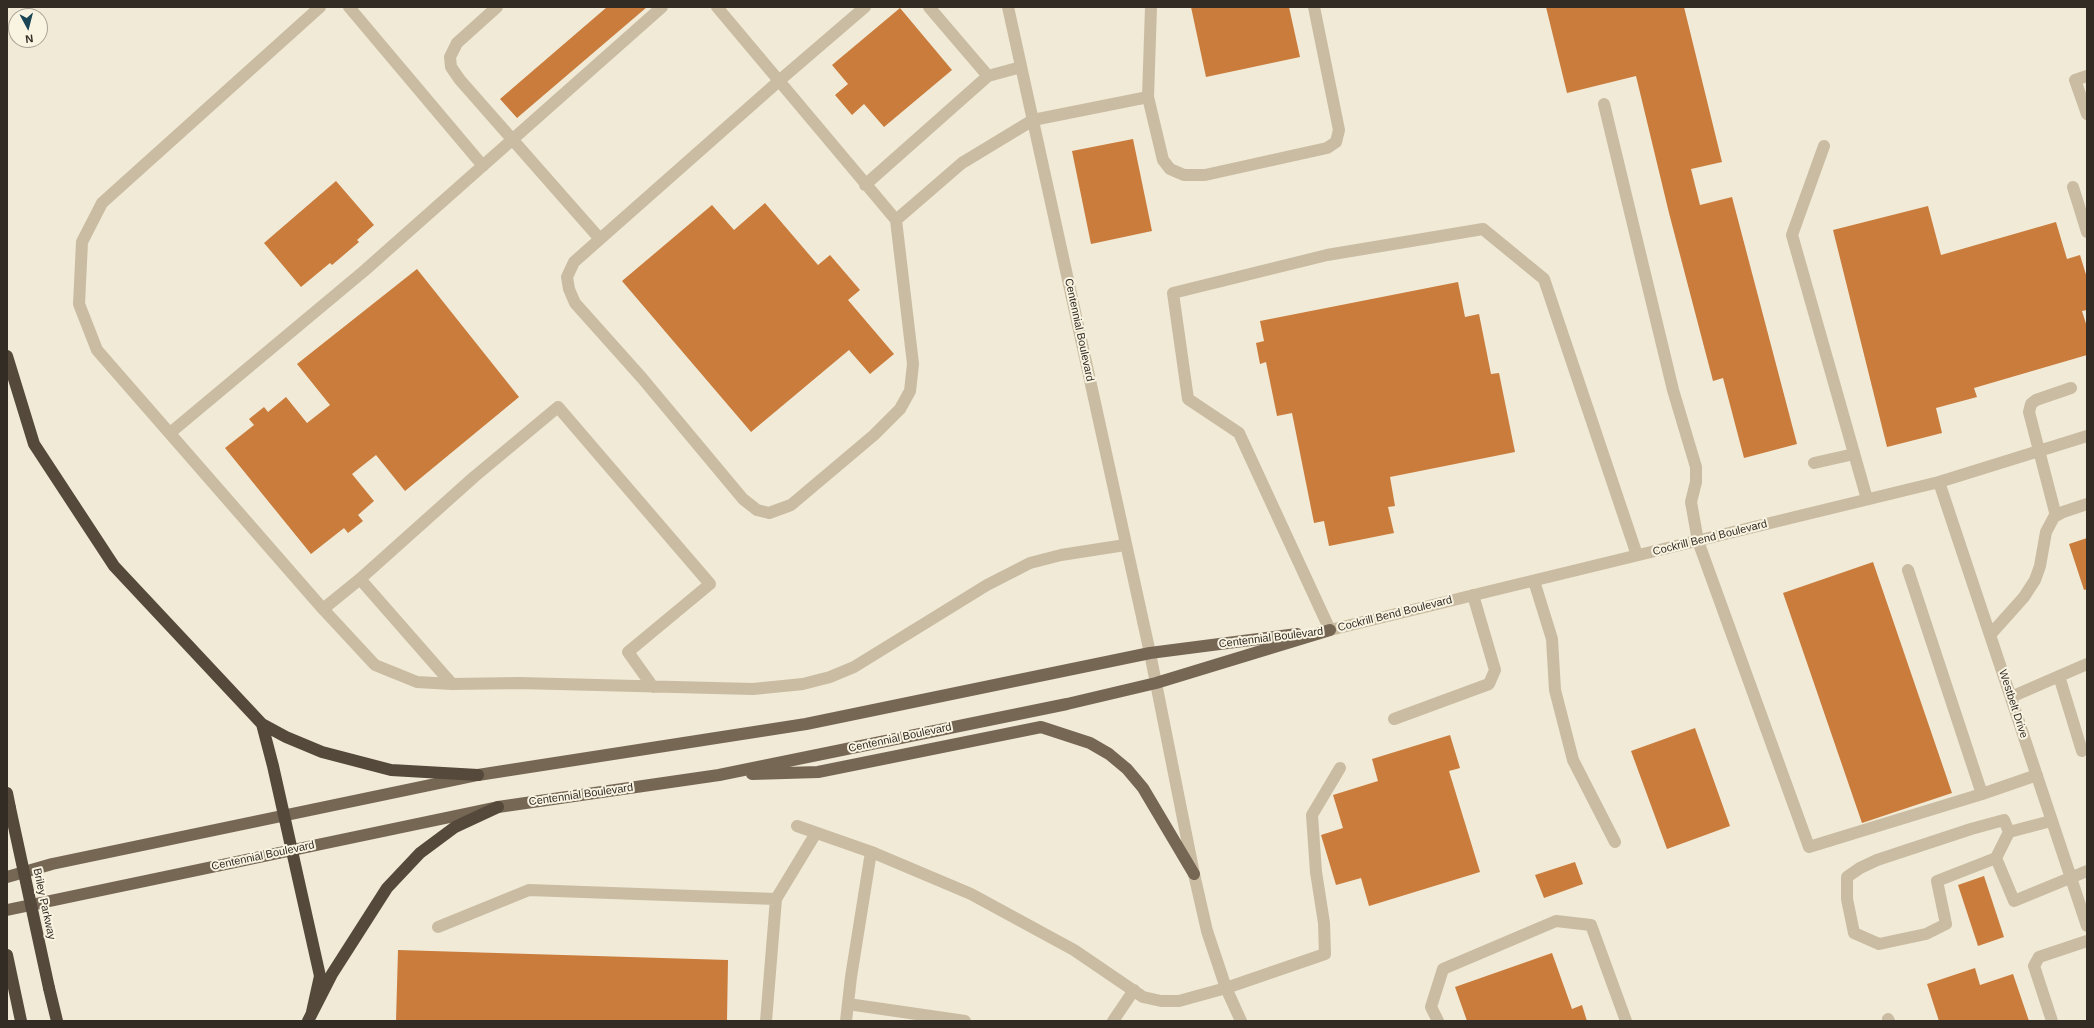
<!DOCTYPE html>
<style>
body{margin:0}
#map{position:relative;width:2094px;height:1028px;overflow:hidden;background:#f1ead6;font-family:Arial,sans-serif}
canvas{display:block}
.frame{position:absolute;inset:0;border:8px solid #332c25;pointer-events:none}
.north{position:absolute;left:8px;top:8px;width:40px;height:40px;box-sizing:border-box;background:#f9f3e2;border:1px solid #aaa396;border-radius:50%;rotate:173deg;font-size:11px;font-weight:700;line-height:16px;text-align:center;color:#332c25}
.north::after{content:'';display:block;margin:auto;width:14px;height:18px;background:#1a4555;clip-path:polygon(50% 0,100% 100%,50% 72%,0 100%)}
</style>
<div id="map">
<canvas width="2094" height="1028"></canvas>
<div class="frame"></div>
<div class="north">N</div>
</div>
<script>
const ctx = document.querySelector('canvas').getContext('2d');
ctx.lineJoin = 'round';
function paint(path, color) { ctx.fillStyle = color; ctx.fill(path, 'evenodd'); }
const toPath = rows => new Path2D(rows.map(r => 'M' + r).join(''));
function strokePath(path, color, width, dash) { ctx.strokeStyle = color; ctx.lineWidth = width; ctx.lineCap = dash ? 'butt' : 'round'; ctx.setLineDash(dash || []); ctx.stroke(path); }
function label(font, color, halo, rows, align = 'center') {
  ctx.font = font + ' Arial,sans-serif'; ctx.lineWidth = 4; ctx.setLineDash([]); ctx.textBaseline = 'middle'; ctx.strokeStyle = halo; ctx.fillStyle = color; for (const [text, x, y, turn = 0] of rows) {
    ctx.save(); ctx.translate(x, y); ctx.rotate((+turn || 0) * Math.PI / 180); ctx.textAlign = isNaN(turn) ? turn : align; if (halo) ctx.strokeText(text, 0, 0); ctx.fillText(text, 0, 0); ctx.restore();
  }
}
paint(toPath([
 [607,7,647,7,517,118,500,99],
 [1191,7,1289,7,1300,57,1206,77],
 [1546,7,1684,7,1722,162,1691,169,1700,205,1732,197,1797,444,1744,458,1723,378,1713,381,1669,213,1636,76,1567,93],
 [900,8,952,70,884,127,864,104,852,115,835,95,848,84,832,65],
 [1133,139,1152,231,1091,244,1072,151],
 [336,181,374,225,357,240,359,242,332,265,330,263,301,287,264,243],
 [765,203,818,265,830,255,860,290,848,300,894,354,870,374,849,350,751,432,622,281,712,205,734,230],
 [1928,206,1941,255,2056,222,2067,259,2080,255,2087,278,2087,310,2082,311,2087,327,2087,355,1974,388,1977,397,1936,408,1942,433,1887,447,1833,230],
 [417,269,519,397,405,491,376,455,352,474,374,501,358,515,363,521,348,533,344,528,311,554,225,448,254,425,249,419,264,407,268,412,286,397,307,423,330,405,297,364],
 [1458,282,1465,317,1479,314,1491,374,1499,373,1515,452,1390,477,1395,506,1388,507,1394,533,1329,546,1324,521,1314,523,1292,413,1277,416,1266,362,1260,364,1256,343,1264,341,1260,321],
 [2087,538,2087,589,2084,590,2069,544],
 [1873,562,1952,793,1862,823,1783,593],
 [1695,728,1730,826,1667,849,1631,751],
 [1450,735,1460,768,1449,771,1480,872,1369,906,1361,878,1336,885,1321,835,1343,828,1333,795,1378,781,1372,759],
 [1575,862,1583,884,1544,898,1535,875],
 [1984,876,2004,937,1978,946,1958,885],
 [398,950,728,960,727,1021,396,1021],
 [1552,953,1572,1009,1582,1005,1587,1021,1467,1021,1455,987],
 [1975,968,1980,985,2013,974,2029,1021,1939,1021,1927,984]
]), '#c97c3c');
strokePath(toPath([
 [320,7,102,203,82,242,79,304,97,350,323,609,375,665,417,682,452,684,519,683,753,689,803,684,830,677,854,667,987,585,1030,563,1061,555,1125,545],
 [349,7,483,166],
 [497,7,457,43,450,57,451,67,460,80,600,239],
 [717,7,896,220,962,163,1033,120,1148,97],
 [865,7,780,80,574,262,567,277,569,289,575,303,642,378,743,499,757,510,769,513,791,505,874,435,900,409,910,391,913,364,896,220],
 [1008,7,1150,653,1194,874,1207,931,1226,988,1241,1021],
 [1151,7,1148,97,1163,160,1170,169,1184,175,1205,175,1327,148,1336,142,1339,130,1314,7],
 [988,76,1021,67],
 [2087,76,2075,80,2087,114],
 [1604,104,1673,390,1696,467,1696,482,1691,502,1698,541,1809,847,1982,794],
 [1824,146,1792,235,1867,499],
 [865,185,988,76,929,7],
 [2073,187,2087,232],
 [170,433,364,271,662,7],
 [1814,463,1854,454],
 [1939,482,2087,926],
 [2056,516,2029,412,2031,404,2036,400,2071,388],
 [1637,555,1544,279,1483,229,1327,255,1173,293,1188,399,1239,433,1330,630,1939,482,2087,436],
 [1908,570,1982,794,2037,775],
 [360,579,452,684],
 [1534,581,1552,639,1555,690,1573,760,1615,842],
 [323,609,360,579,474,477,558,407,710,584,628,652,653,687],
 [1990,635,2024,597,2035,580,2040,566,2046,532,2054,517,2063,512,2087,504],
 [2059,676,2082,751],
 [2011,697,2087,664],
 [1394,719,1489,684,1495,670,1473,595],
 [2051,821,2009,832,1996,858,2014,901,2087,871],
 [797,826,874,853,971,894,1074,950,1143,997,1161,1001,1179,1001,1226,988,1325,954,1324,923,1316,872,1312,815,1340,768],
 [1996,858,1937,881,1946,924,1926,934,1879,944,1854,933,1847,899,1847,877,1860,868,1877,860,1971,829,2004,820,2009,832],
 [438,927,529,890,776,899],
 [848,1004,965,1021],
 [1888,1019,1889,1021],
 [766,1021,776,899,816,833],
 [846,1021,851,977,871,852],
 [1113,1021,1134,990],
 [1438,1021,1431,1007,1443,969,1556,921,1591,925,1626,1021],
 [2052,1021,2034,966,2039,957,2087,941]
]), '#c9bca2', 12);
strokePath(toPath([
 [752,774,818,772,1041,727,1090,743,1109,754,1127,769,1143,788,1194,874],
 [7,877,52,864,478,775,806,724,1150,653,1297,634],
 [7,910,498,807,719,775,1067,704,1156,683,1330,630]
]), '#766755', 12);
strokePath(toPath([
 [7,356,34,444,114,566,262,724,286,737,322,752,391,770,478,775],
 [262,724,273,766,320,976,312,1012],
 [7,793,10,808],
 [7,955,21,1021],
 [49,988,57,1021],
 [308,1021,332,974,387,888,420,853,455,827,498,807]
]), '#55493b', 12);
strokePath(toPath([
 [10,808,49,988]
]), '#55493b', 12);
label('11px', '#332c25', '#f9f3e2', [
 ["Centennial Boulevard",1079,330,78],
 ["Cockrill Bend Boulevard",1710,538,-14],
 ["Cockrill Bend Boulevard",1395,614,-14],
 ["Centennial Boulevard",1271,638,-7],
 ["Westbelt Drive",2013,704,72],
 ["Centennial Boulevard",900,738,-12],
 ["Centennial Boulevard",581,795,-8],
 ["Centennial Boulevard",263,856,-12],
 ["Briley Parkway",44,904,78]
]);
</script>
